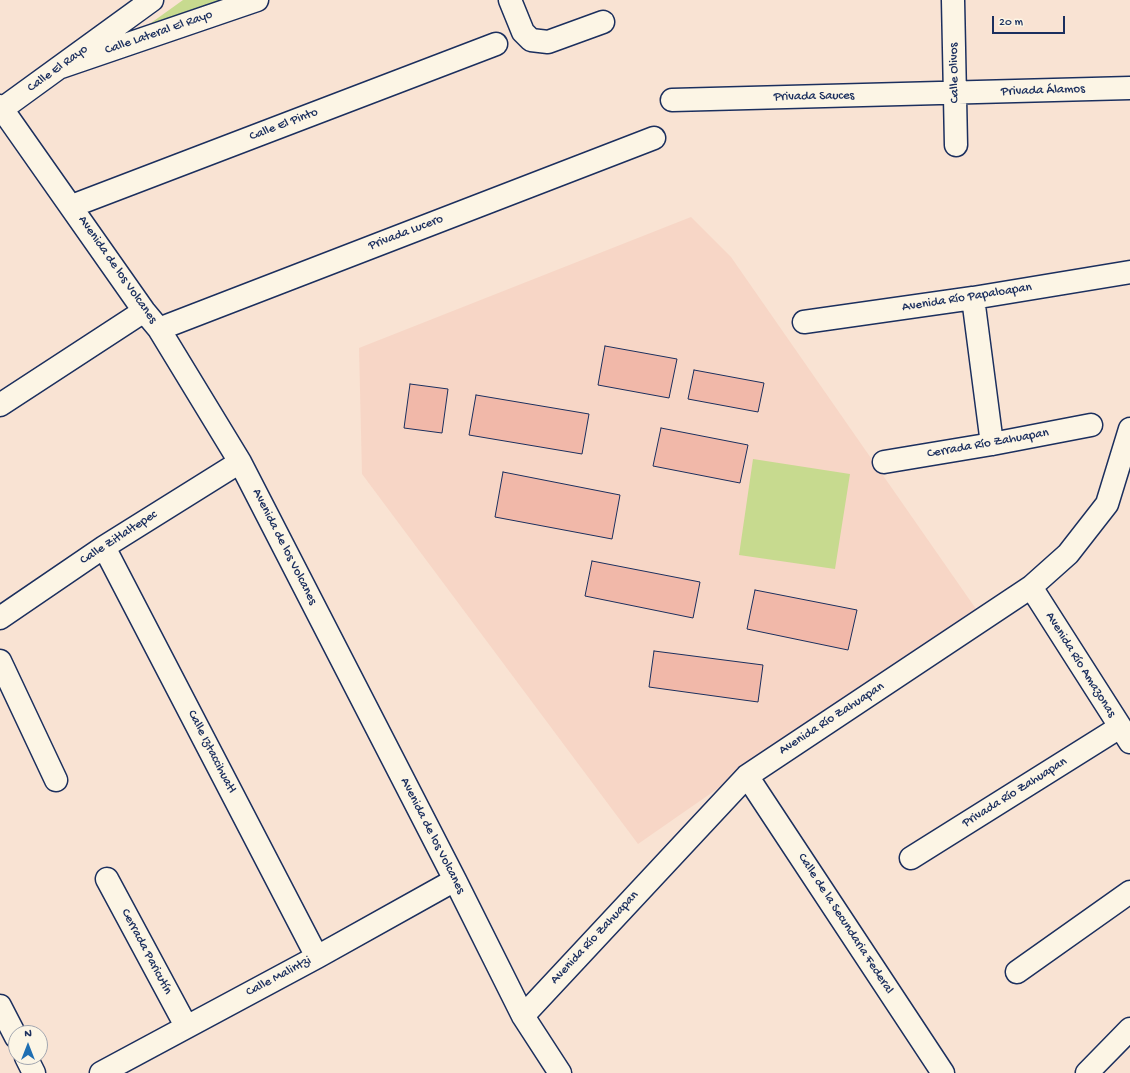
<!DOCTYPE html>
<meta charset="utf-8">
<style>
body{margin:0}
#map{position:relative;width:1130px;height:1073px;overflow:hidden;background:#f9e3d3;font-family:"Gochi Hand",sans-serif}
canvas{display:block}
.north{position:absolute;left:8px;top:1025px;width:40px;height:40px;box-sizing:border-box;background:#fcf5e5;border:1px solid #a2a6af;border-radius:50%;rotate:0deg;font-size:11px;font-weight:700;line-height:16px;text-align:center;color:#1b2f5e}
.north::after{content:'';display:block;margin:auto;width:14px;height:18px;background:#1f6fb2;clip-path:polygon(50% 0,100% 100%,50% 72%,0 100%)}
.scale{position:absolute;left:992px;top:16px;width:73px;height:18px;box-sizing:border-box;border:2px solid #1b2f5e;border-top:0;padding-left:5px;font-size:12px;line-height:14px;white-space:nowrap;color:#1b2f5e;-webkit-text-stroke:3px #fcf5e5;paint-order:stroke}
</style>
<div id="map">
<canvas width="1130" height="1073"></canvas>
<div class="north">N</div>
<div class="scale">20 m</div>
</div>
<script>
const ctx = document.querySelector('canvas').getContext('2d');
ctx.lineJoin = 'round';
function paint(path, color) { ctx.fillStyle = color; ctx.fill(path, 'evenodd'); }
const toPath = rows => new Path2D(rows.map(r => 'M' + r).join(''));
function strokePath(path, color, width, dash) { ctx.strokeStyle = color; ctx.lineWidth = width; ctx.lineCap = dash ? 'butt' : 'round'; ctx.setLineDash(dash || []); ctx.stroke(path); }
function label(font, color, halo, rows, align = 'center') {
  ctx.font = font + ' "Gochi Hand",sans-serif'; ctx.lineWidth = 4; ctx.setLineDash([]); ctx.textBaseline = 'middle'; ctx.strokeStyle = halo; ctx.fillStyle = color; for (const [text, x, y, turn = 0] of rows) {
    ctx.save(); ctx.translate(x, y); ctx.rotate((+turn || 0) * Math.PI / 180); ctx.textAlign = isNaN(turn) ? turn : align; if (halo) ctx.strokeText(text, 0, 0); ctx.fillText(text, 0, 0); ctx.restore();
  }
}
paint(toPath([
 [691,217,731,257,976,609,638,844,362,474,359,348]
]), '#f7d6c6');
paint(toPath([
 [183,0,229,0,137,33],
 [753,459,850,474,835,569,739,555]
]), '#c7da8f');
const building = toPath([
 [605,346,677,359,669,398,598,385,605,346],
 [694,370,764,383,758,412,688,399,694,370],
 [410,384,448,389,442,433,404,428,410,384],
 [476,395,589,414,582,454,469,435,476,395],
 [661,428,748,445,740,483,653,466,661,428],
 [503,472,620,495,612,539,495,517,503,472],
 [592,561,700,582,693,618,585,596,592,561],
 [755,590,857,610,848,650,747,629,755,590],
 [654,651,763,665,758,702,649,687,654,651]
]);
paint(building, '#f1b8a9');
strokePath(building, '#1b2f5e', 1);
const minor = toPath([
 [510,0,523,32,531,40,548,42,603,22],
 [953,0,956,145],
 [61,67,257,0],
 [672,100,1130,88],
 [0,106,144,311,159,329,240,462,455,880,523,1016,560,1073],
 [2,109,152,0],
 [72,206,496,44],
 [973,298,992,444],
 [804,322,973,298,1130,272],
 [159,329,654,138],
 [0,405,144,311],
 [884,462,992,444,1091,425],
 [104,547,317,957],
 [1031,587,1130,742],
 [0,618,104,547,240,462],
 [0,661,56,780],
 [747,776,943,1073],
 [911,858,1120,727],
 [107,879,186,1026],
 [1017,972,1130,892],
 [0,1006,16,1037],
 [523,1016,747,776,1031,587,1068,554,1107,504,1130,429],
 [26,1057,34,1073],
 [101,1073,317,957,455,880],
 [1087,1073,1130,1029]
]);
strokePath(minor, '#1b2f5e', 25);
strokePath(minor, '#fcf5e5', 22);
label('13px', '#1b2f5e', '#fcf5e5', [
 ["Calle Lateral El Rayo",159,33,-19],
 ["Calle El Rayo",58,69,-36],
 ["Calle Olivos",955,73,-91],
 ["Privada Álamos",1043,91,-2],
 ["Privada Sauces",814,97,-1],
 ["Calle El Pinto",284,125,-21],
 ["Privada Lucero",406,233,-21],
 ["Avenida de los Volcanes",117,270,55],
 ["Avenida Río Papaloapan",967,298,-9],
 ["Cerrada Río Zahuapan",988,444,-10],
 ["Calle Zitlaltepec",119,538,-33],
 ["Avenida de los Volcanes",284,547,63],
 ["Avenida Río Amazonas",1080,665,58],
 ["Avenida Río Zahuapan",832,719,-33],
 ["Calle Iztaccihuatl",211,752,63],
 ["Privada Río Zahuapan",1015,793,-32],
 ["Avenida de los Volcanes",432,836,63],
 ["Calle de la Secundaria Federal",845,924,57],
 ["Avenida Río Zahuapan",595,938,-47],
 ["Cerrada Paricutín",146,952,62],
 ["Calle Malintzi",279,977,-28]
]);
</script>
